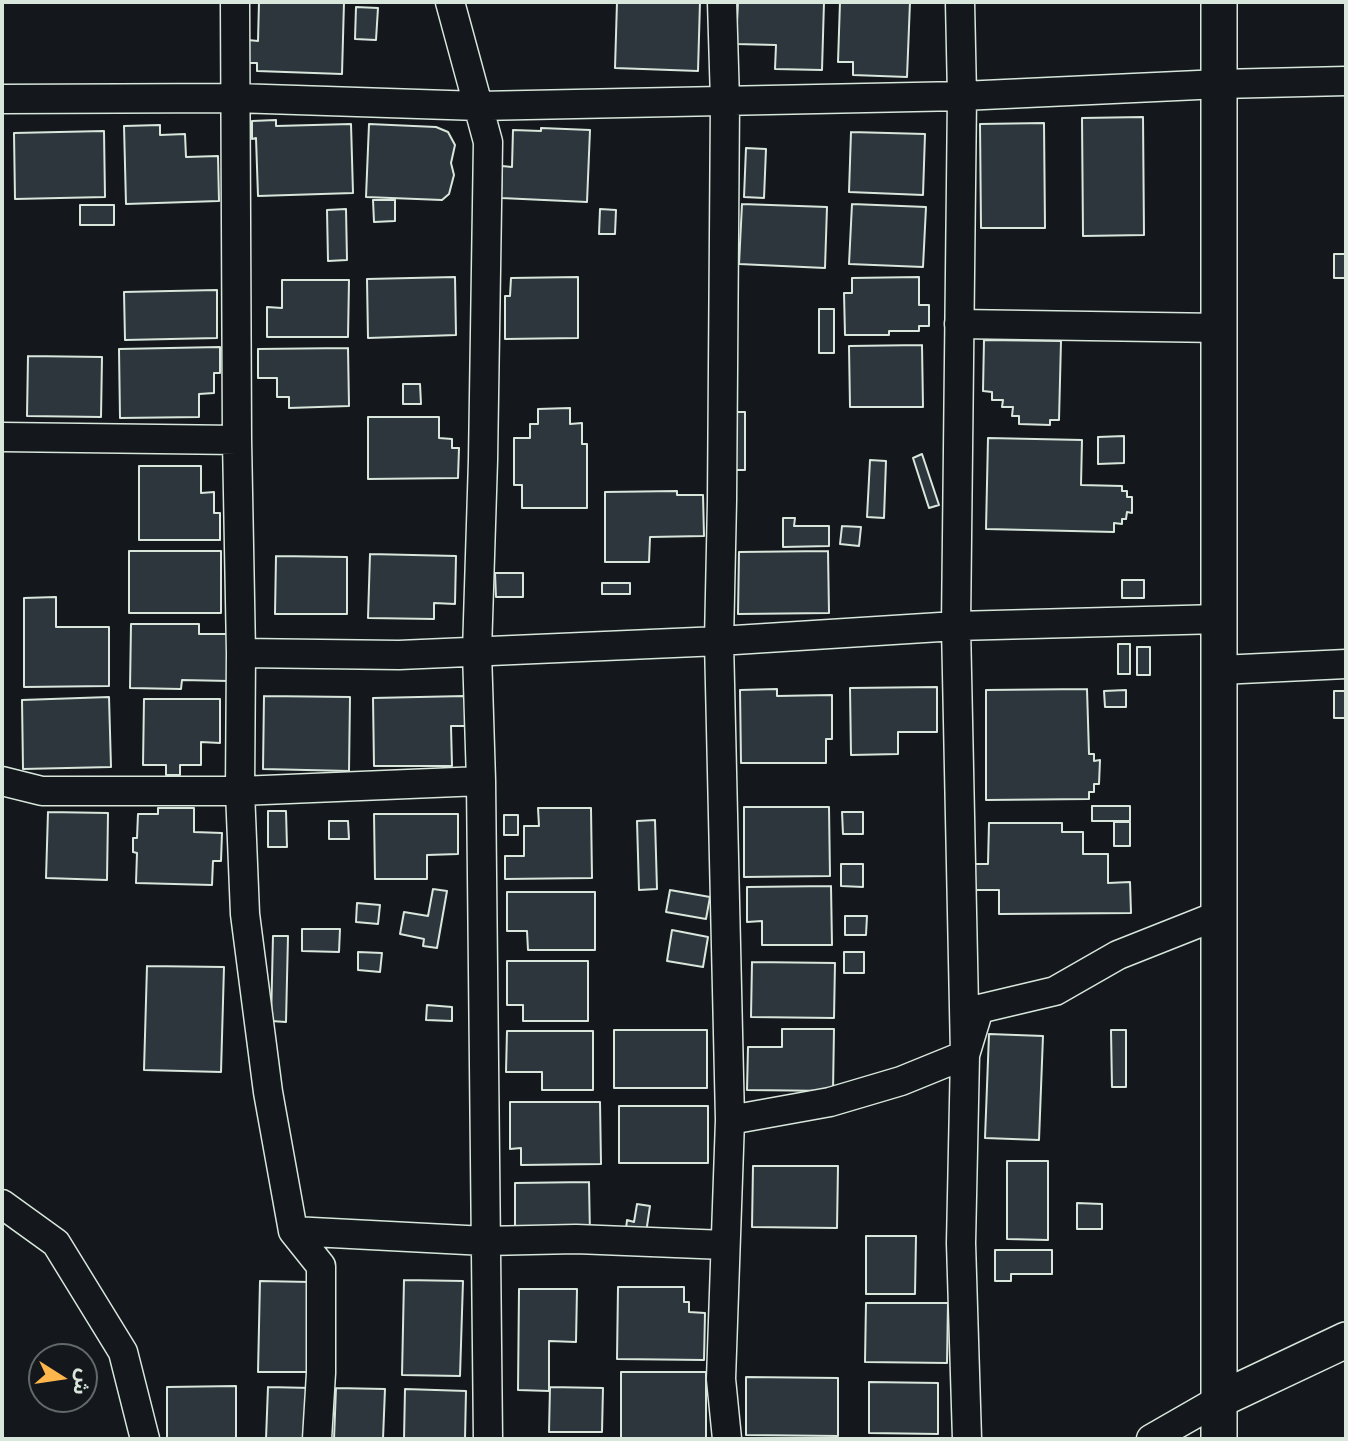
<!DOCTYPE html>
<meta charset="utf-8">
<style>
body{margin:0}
#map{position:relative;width:1348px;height:1441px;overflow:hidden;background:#14181c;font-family:"Libre Baskerville","Noto Sans Arabic",serif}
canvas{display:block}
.frame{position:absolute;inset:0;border:4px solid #d8e6dc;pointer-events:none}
.north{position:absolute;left:28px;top:1343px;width:70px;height:70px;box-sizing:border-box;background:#14181c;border:2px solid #626a69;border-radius:50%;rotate:102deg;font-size:19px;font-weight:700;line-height:28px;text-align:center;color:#d8e6dc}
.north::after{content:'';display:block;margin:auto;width:24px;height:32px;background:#ffb74d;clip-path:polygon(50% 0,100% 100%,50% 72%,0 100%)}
</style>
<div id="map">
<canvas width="1348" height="1441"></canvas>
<div class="frame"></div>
<div class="north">ش</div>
</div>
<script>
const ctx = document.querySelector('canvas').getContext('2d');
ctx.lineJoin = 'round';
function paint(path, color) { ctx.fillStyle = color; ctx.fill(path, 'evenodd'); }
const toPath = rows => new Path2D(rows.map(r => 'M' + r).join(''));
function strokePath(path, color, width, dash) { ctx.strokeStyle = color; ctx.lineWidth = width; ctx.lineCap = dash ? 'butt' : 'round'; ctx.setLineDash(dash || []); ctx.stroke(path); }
const building = toPath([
 [259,2,344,2,342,74,257,71,257,63,248,63,248,40,258,41,259,2],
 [617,2,700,2,698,71,615,68,617,2],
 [738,2,824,2,822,70,775,69,776,45,736,44,738,2],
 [840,2,910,2,907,77,853,75,853,62,838,62,840,2],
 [356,7,378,8,376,40,355,39,356,7],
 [1143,117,1144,235,1083,236,1082,118,1143,117],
 [276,120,276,126,351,124,353,193,258,196,256,138,252,139,252,121,276,120],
 [1044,123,1045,228,981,228,980,124,1044,123],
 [369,124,436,127,448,132,455,145,451,163,454,175,449,194,442,200,366,197,369,124],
 [160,125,160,135,185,134,186,157,218,156,219,201,126,204,124,126,160,125],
 [541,128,590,130,587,202,501,198,502,166,512,167,513,130,541,131,541,128],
 [104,131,105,197,15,199,14,133,104,131],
 [851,132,925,134,923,195,849,192,851,132],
 [746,148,766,149,764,198,744,197,746,148],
 [373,200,395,200,395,221,374,222,373,200],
 [742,204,827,207,825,268,739,264,742,204],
 [852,204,926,207,923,267,849,264,852,204],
 [80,205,114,205,114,225,80,225,80,205],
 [346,209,347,260,328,261,327,210,346,209],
 [600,209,616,210,615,234,599,234,600,209],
 [1334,254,1346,254,1346,278,1334,278,1334,254],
 [455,277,456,335,368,338,367,279,455,277],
 [578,277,578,338,505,339,505,296,510,296,511,278,578,277],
 [919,277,919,305,929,305,929,326,919,326,919,331,889,331,889,335,845,335,844,293,852,293,852,278,919,277],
 [282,280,349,280,348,337,267,337,267,307,282,308,282,280],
 [217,290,217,338,125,340,124,292,217,290],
 [819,309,834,309,834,353,819,353,819,309],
 [984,340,1061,341,1059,420,1050,420,1050,425,1019,424,1019,416,1012,416,1013,407,1002,407,1003,400,992,400,992,392,983,391,984,340],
 [922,345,923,407,850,407,849,346,922,345],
 [220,347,220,373,214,373,214,393,199,394,199,417,120,418,119,349,220,347],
 [348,348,349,406,289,408,289,397,277,397,277,378,258,378,258,349,348,348],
 [28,356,102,357,101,417,27,416,28,356],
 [403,384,420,384,421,404,403,404,403,384],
 [570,408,570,424,582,423,582,444,587,444,587,508,522,508,522,485,514,485,514,438,530,438,530,424,538,424,538,409,570,408],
 [734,412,745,412,745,470,735,470,734,412],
 [368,417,439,417,439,438,452,439,452,448,459,448,458,478,368,479,368,417],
 [1124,436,1124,463,1098,464,1098,437,1124,436],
 [988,438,1082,440,1081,485,1122,486,1122,491,1127,491,1127,497,1132,497,1132,513,1127,512,1126,519,1122,519,1122,524,1114,523,1114,532,986,529,988,438],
 [922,454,939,505,929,508,913,458,922,454],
 [870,460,886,461,884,518,867,517,870,460],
 [139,466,201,466,201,493,214,492,214,513,220,513,220,540,139,540,139,466],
 [677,491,677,495,703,495,704,536,650,537,649,562,605,562,605,492,677,491],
 [783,518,795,518,794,526,829,526,829,546,783,547,783,518],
 [842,526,861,527,859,546,840,544,842,526],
 [129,551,221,551,221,613,129,613,129,551],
 [828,551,829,613,738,614,739,552,828,551],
 [370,554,456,556,455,604,434,603,434,619,368,618,370,554],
 [276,556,347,557,347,614,275,614,276,556],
 [495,573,523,573,523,597,496,597,495,573],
 [1122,580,1144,580,1144,598,1122,598,1122,580],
 [602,583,630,583,630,594,602,594,602,583],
 [56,597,56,627,109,627,109,686,24,687,24,598,56,597],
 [131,624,199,624,199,634,230,634,229,681,182,680,181,689,130,688,131,624],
 [1118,644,1130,644,1130,674,1118,674,1118,644],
 [1137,647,1150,647,1150,675,1137,675,1137,647],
 [937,687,937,732,898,732,898,754,851,755,850,688,937,687],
 [777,689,777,696,832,695,832,739,826,739,826,763,741,763,740,690,777,689],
 [1087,689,1089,754,1094,754,1094,761,1100,760,1099,784,1094,784,1094,792,1089,792,1089,799,986,800,986,690,1087,689],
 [1126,690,1126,707,1105,707,1104,691,1126,690],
 [1334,691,1346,691,1346,718,1334,718,1334,691],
 [264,696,350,697,349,771,263,769,264,696],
 [465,696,465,726,451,726,452,766,374,766,373,698,465,696],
 [109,697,111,767,23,769,22,700,109,697],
 [144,699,220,699,220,743,201,742,201,765,180,765,180,775,166,775,166,765,143,765,144,699],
 [1092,806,1130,806,1130,821,1092,821,1092,806],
 [744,807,829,807,830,876,744,877,744,807],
 [158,808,194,808,194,832,222,833,221,861,213,861,212,885,136,883,137,853,133,852,133,838,137,838,138,814,158,814,158,808],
 [538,808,591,808,592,878,505,879,505,856,524,856,524,826,539,826,538,808],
 [268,811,286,811,287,847,268,847,268,811],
 [48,812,108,813,107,880,46,878,48,812],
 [842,812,863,812,863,834,843,834,842,812],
 [374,814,458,814,458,854,427,855,427,879,375,879,374,814],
 [504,815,518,815,518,835,504,835,504,815],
 [655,820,657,889,639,890,637,821,655,820],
 [329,821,348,821,349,839,329,839,329,821],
 [1114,822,1130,822,1130,846,1114,846,1114,822],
 [989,823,1062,823,1062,832,1083,832,1083,854,1108,854,1108,883,1130,882,1131,913,999,914,999,890,970,890,970,864,988,864,989,823],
 [841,864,863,864,863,887,841,886,841,864],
 [831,886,832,945,762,945,762,921,747,922,747,887,831,886],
 [433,889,447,891,437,948,423,946,424,939,400,934,404,912,428,916,433,889],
 [670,890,710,897,706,919,666,912,670,890],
 [507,892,595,892,595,950,528,950,527,931,507,931,507,892],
 [357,903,380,905,378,924,356,922,357,903],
 [845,916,867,916,866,935,845,935,845,916],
 [302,929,340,929,339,952,302,951,302,929],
 [672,930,708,937,703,967,667,961,672,930],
 [273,936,288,936,286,1022,271,1021,273,936],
 [358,952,382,953,380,972,358,970,358,952],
 [844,952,864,952,864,973,844,973,844,952],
 [507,961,588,961,588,1021,523,1021,523,1005,507,1005,507,961],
 [752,962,835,963,834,1018,751,1017,752,962],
 [147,966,224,967,221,1072,144,1070,147,966],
 [427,1005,452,1007,452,1021,426,1020,427,1005],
 [782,1029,834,1029,833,1091,747,1090,748,1047,782,1047,782,1029],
 [614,1030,707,1030,707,1088,614,1088,614,1030],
 [1111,1030,1126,1030,1126,1087,1112,1087,1111,1030],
 [507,1031,593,1031,593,1090,542,1090,542,1072,506,1072,507,1031],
 [989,1034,1043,1036,1039,1140,985,1138,989,1034],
 [510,1102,600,1102,601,1164,521,1165,521,1148,510,1149,510,1102],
 [619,1106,708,1106,708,1163,619,1163,619,1106],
 [1007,1161,1048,1161,1048,1240,1007,1239,1007,1161],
 [753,1166,838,1166,837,1228,752,1227,753,1166],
 [589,1182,590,1235,515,1235,515,1183,589,1182],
 [1077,1203,1102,1204,1102,1229,1077,1229,1077,1203],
 [637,1204,650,1206,646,1233,626,1229,627,1220,634,1222,637,1204],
 [866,1236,916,1236,915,1294,866,1294,866,1236],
 [995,1250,1052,1250,1052,1274,1011,1274,1011,1281,995,1281,995,1250],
 [404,1280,463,1281,460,1376,402,1375,404,1280],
 [260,1281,310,1282,309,1372,258,1372,260,1281],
 [618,1287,684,1287,684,1302,689,1302,689,1312,705,1313,704,1360,617,1359,618,1287],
 [519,1289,577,1289,576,1342,549,1341,549,1391,518,1390,519,1289],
 [866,1303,948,1303,947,1363,865,1362,866,1303],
 [621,1372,706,1372,706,1439,621,1439,621,1372],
 [746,1377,838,1378,838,1436,746,1435,746,1377],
 [869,1382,938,1383,938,1434,869,1433,869,1382],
 [236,1386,236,1439,167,1439,167,1387,236,1386],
 [268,1387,311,1388,310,1439,266,1439,268,1387],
 [550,1387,603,1388,602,1432,549,1432,550,1387],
 [336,1388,385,1389,383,1439,334,1439,336,1388],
 [405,1389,466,1391,465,1439,404,1439,405,1389]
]);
paint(building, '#2c363c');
strokePath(building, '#d8e6dc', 2);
const minor = toPath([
 [235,2,237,440,241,653,240,791,245,914,268,1092,293,1231,321,1266,321,1373,317,1439],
 [450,2,488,142,483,460,477,652,481,781,488,1439],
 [722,2,725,101,722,501,719,641,730,1120,721,1379,727,1439],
 [960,2,962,96,956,626,965,1055,961,1243,967,1439],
 [2,99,235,98,479,106,962,96,1220,84,1346,81],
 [959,324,1220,328],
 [2,437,237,440],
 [241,653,399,655,719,641,956,626,1220,619],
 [1220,670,1346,664],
 [2,781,42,791,240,791,481,781],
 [730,1120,830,1102,901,1081,965,1055,979,1009,1055,991,1118,955,1219,915],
 [2,1204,56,1243,123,1352,145,1439],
 [293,1231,485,1241,576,1239,725,1245],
 [1151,1439,1219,1400]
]);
const tertiary = toPath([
 [1219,2,1219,1439],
 [1219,1400,1346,1340]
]);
strokePath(minor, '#d8e6dc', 31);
strokePath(tertiary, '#d8e6dc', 38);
strokePath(minor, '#14181c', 28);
strokePath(tertiary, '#14181c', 35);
</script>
